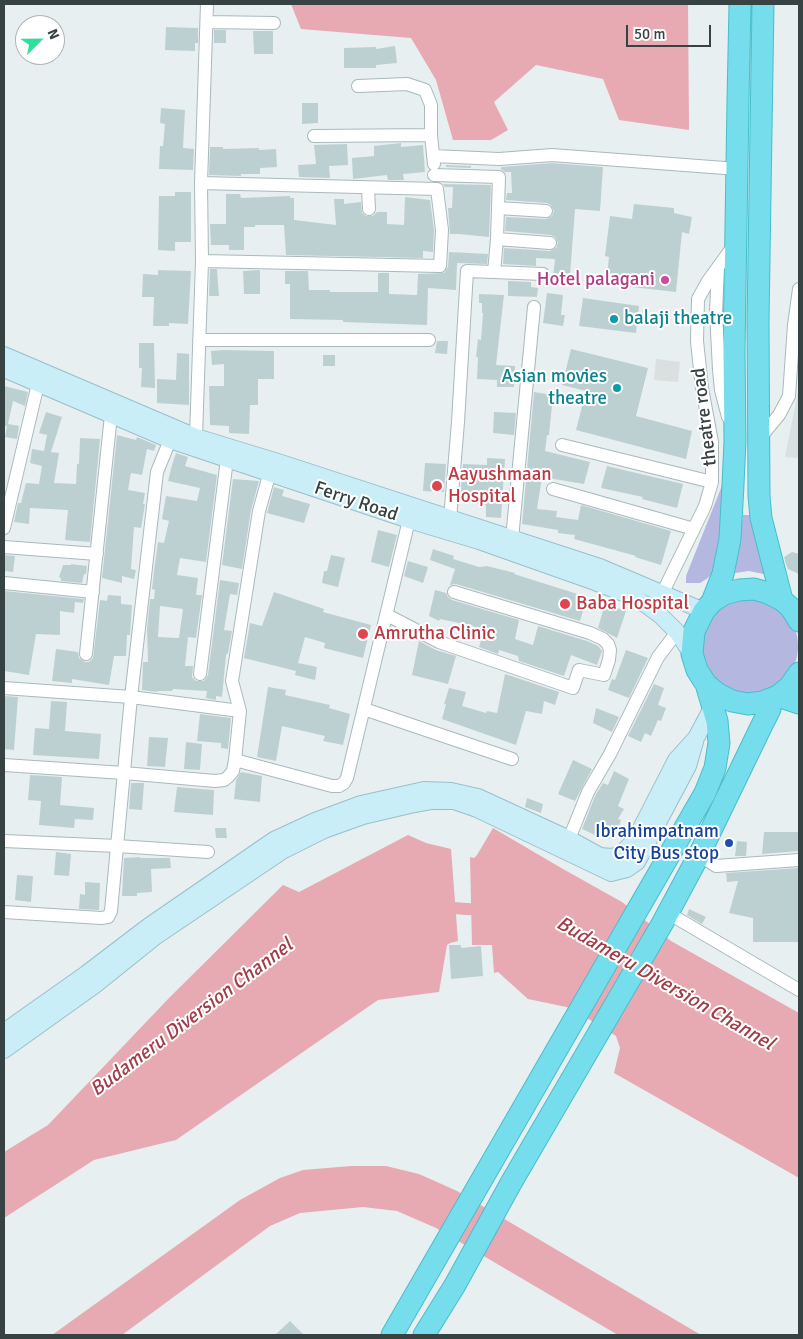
<!DOCTYPE html>
<style>
body{margin:0}
#map{position:relative;width:803px;height:1339px;overflow:hidden;background:#e7eff1;font-family:Signika,sans-serif}
canvas{display:block}
.frame{position:absolute;inset:0;border:5px solid #374243;pointer-events:none}
.north{position:absolute;left:15px;top:15px;width:50px;height:50px;box-sizing:border-box;background:#fff;border:1px solid #afb3b4;border-radius:50%;rotate:67deg;font-size:14px;font-weight:700;line-height:20px;text-align:center;color:#374243}
.north::after{content:'';display:block;margin:auto;width:18px;height:22px;background:#2ee09b;clip-path:polygon(50% 0,100% 100%,50% 72%,0 100%)}
.scale{position:absolute;left:626px;top:25px;width:85px;height:22px;box-sizing:border-box;border:2px solid #374243;border-top:0;padding-left:6px;font-size:15px;line-height:18px;white-space:nowrap;color:#374243;-webkit-text-stroke:4px #fff;paint-order:stroke}
</style>
<div id="map">
<canvas width="803" height="1339"></canvas>
<div class="frame"></div>
<div class="north">N</div>
<div class="scale">50 m</div>
</div>
<script>
const ctx = document.querySelector('canvas').getContext('2d');
ctx.lineJoin = 'round';
function paint(path, color) { ctx.fillStyle = color; ctx.fill(path, 'evenodd'); }
const toPath = rows => new Path2D(rows.map(r => 'M' + r).join(''));
function strokePath(path, color, width, dash) { ctx.strokeStyle = color; ctx.lineWidth = width; ctx.lineCap = dash ? 'butt' : 'round'; ctx.setLineDash(dash || []); ctx.stroke(path); }
function label(font, color, halo, rows, align = 'center') {
  ctx.font = font + ' Signika,sans-serif'; ctx.lineWidth = 4; ctx.setLineDash([]); ctx.textBaseline = 'middle'; ctx.strokeStyle = halo; ctx.fillStyle = color; for (const [text, x, y, turn = 0] of rows) {
    ctx.save(); ctx.translate(x, y); ctx.rotate((+turn || 0) * Math.PI / 180); ctx.textAlign = isNaN(turn) ? turn : align; if (halo) ctx.strokeText(text, 0, 0); ctx.fillText(text, 0, 0); ctx.restore();
  }
}
paint(toPath([
 [799,387,799,458,785,457]
]), '#d8e0e0');
paint(toPath([
 [727,473,728,490,714,571,708,578,700,583,686,583,686,576],
 [743,515,751,515,768,575,749,571,728,574,738,553],
 '700 646a49 49 0 1 1 98 0a49 49 0 1 1-98 0Z'
]), '#b4b8e1');
paint(toPath([
 [656,359,680,362,678,382,654,380]
]), '#dbdfe0');
paint(toPath([
 [291,4,688,4,689,130,619,120,603,79,536,65,494,102,508,130,491,140,453,140,436,80,411,38,301,29],
 [493,828,563,869,622,902,671,941,799,1013,799,1178,614,1073,620,1048,616,1036,571,1008,528,999,498,972,494,973,492,945,472,945,470,857,474,858,477,855],
 [408,835,426,843,451,849,458,941,450,943,447,945,439,992,378,1000,176,1140,94,1160,4,1218,4,1152,48,1125,169,998,283,885,299,892],
 [351,1166,386,1166,419,1174,457,1191,701,1335,618,1335,436,1228,397,1211,363,1207,300,1213,270,1226,122,1335,52,1335,240,1200,280,1178,303,1170]
]), '#e7aab2');
strokePath(toPath([
 [440,910,453,908,481,910,486,912]
]), '#e7aab2', 12);
paint(toPath([
 [166,27,198,28,198,43,195,43,195,51,165,50],
 [214,30,226,30,226,43,214,43],
 [253,31,273,31,273,54,254,54],
 [395,46,397,63,376,65,376,68,344,68,344,48,376,47,376,49],
 [302,103,318,103,318,123,302,124],
 [161,108,185,110,183,148,194,149,193,170,159,169,160,146,163,146,165,124,160,123],
 [401,143,401,147,423,145,425,172,403,174,404,180,388,180,387,175,353,179,352,158,374,156,374,146],
 [347,144,348,165,329,166,330,178,299,177,298,165,316,164,314,145],
 [210,147,223,147,223,149,259,148,259,150,276,149,277,167,260,168,260,174,241,174,241,176,209,175],
 [552,163,603,167,600,211,575,209,570,276,565,276,565,279,553,278,555,259,536,258,536,266,503,264,504,248,550,251,556,248,558,243,555,237,551,235,505,231,506,217,546,219,552,216,554,211,551,205,547,203,506,200,507,193,512,193,511,172,505,172,501,169,501,167],
 [446,165,471,166,471,168,446,167],
 [443,184,491,185,489,237,459,234,450,234,448,208,452,208,453,187,445,187],
 [175,192,191,192,191,242,175,242,175,251,158,250,159,196,175,196],
 [226,194,240,194,241,198,290,196,290,198,294,198,294,220,336,225,334,199,344,199,344,204,361,202,362,213,366,216,373,216,377,212,387,212,387,224,404,225,405,197,430,200,434,230,433,252,423,251,423,258,286,255,284,225,255,225,255,227,244,227,244,250,229,250,229,245,211,245,210,224,226,224],
 [634,204,674,208,674,213,692,217,689,234,682,232,676,292,606,284,609,257,605,256,610,216,632,219],
 [449,252,488,254,487,264,457,263,456,290,428,288,427,325,343,322,343,320,290,319,290,284,285,284,285,271,308,271,309,290,330,290,330,292,378,292,378,273,389,273,389,294,417,295,418,274,444,273,448,267],
 [210,269,217,269,219,296,209,296],
 [158,270,191,271,188,324,169,323,169,326,153,326,154,297,142,297,143,274,158,275],
 [260,270,260,294,244,294,243,271],
 [508,281,531,282,531,287,538,288,537,297,508,296],
 [547,293,563,295,561,315,565,315,563,326,543,323],
 [479,294,504,295,496,365,515,366,514,387,497,387,497,380,477,379,478,357,476,357,478,339,481,340,483,313,482,313,482,303,479,303],
 [583,298,639,306,636,333,579,326],
 [437,341,448,341,447,354,435,353],
 [139,343,154,343,155,388,141,387,142,368,139,368],
 [571,349,648,368,636,416,692,431,686,459,576,430,586,391,562,385],
 [223,350,274,351,274,379,258,379,258,405,250,405,249,434,229,433,229,426,210,425,209,386,224,386,224,364,212,365,211,351],
 [177,353,189,354,189,405,157,403,157,379,176,380],
 [323,355,335,355,335,366,323,366],
 [4,386,28,392,25,406,13,401,8,424,19,426,17,439,5,437,7,426,4,426],
 [534,392,553,395,549,435,547,435,545,451,590,462,584,484,542,477,537,509,557,511,556,517,578,520,581,505,671,531,661,565,635,557,636,556,574,539,575,535,558,533,558,530,522,524],
 [46,412,62,417,51,452,59,453,54,483,76,484,77,464,79,464,80,438,100,439,90,542,65,540,68,510,30,508,29,524,14,522,18,503,21,503,26,483,39,484,42,466,30,463,32,449,44,451,47,435,39,433],
 [494,412,516,413,514,435,493,433],
 [117,435,136,440,137,437,156,445,154,451,147,449,142,475,131,473,128,490,145,493,143,504,145,504,141,528,134,527,131,569,136,570,134,579,122,576,122,583,102,578],
 [176,453,188,457,185,466,217,475,206,562,180,558,177,575,198,578,196,595,202,595,196,638,188,637,185,666,193,666,192,677,196,681,204,681,208,675,220,580,239,583,237,595,230,594,224,630,232,631,228,653,226,655,222,697,216,696,216,700,206,698,207,691,173,689,172,691,157,691,157,692,142,690,143,662,148,662,147,629,150,599,154,599,155,590,152,589,154,571,158,542,164,543,169,521,162,519,166,496,197,501,200,488,168,481,172,465],
 [160,606,183,609,179,638,158,637],
 [487,458,505,459,501,518,486,517,486,505,460,501,463,464,487,465],
 [425,463,446,464,444,492,423,491],
 [607,466,683,484,677,508,642,499,643,497,601,488],
 [233,479,259,481,251,510,242,569,222,565],
 [274,487,284,490,282,496,310,504,304,523,267,513],
 [378,530,397,535,389,567,371,562],
 [433,549,454,556,453,559,479,567,487,566,515,573,514,574,587,597,580,621,456,584,450,585,455,569,430,560],
 [792,552,799,554,799,574,788,569,786,564,784,557],
 [4,555,15,556,13,572,5,571],
 [331,555,345,558,338,587,322,583,324,571,327,571],
 [408,561,428,567,423,583,404,576],
 [71,564,87,566,86,574,84,574,82,583,61,581,61,578,59,577,63,565,71,565],
 [435,590,446,593,448,597,452,600,519,620,515,639,533,645,538,626,587,641,598,646,602,651,597,665,571,655,564,676,519,661,518,656,499,650,498,654,479,647,483,633,472,630,474,626,440,619,439,621,429,616],
 [4,591,84,599,83,603,75,602,74,613,60,611,60,635,36,634,29,675,4,671],
 [274,592,324,609,323,612,371,625,363,658,324,648,325,643,305,637,298,663,317,667,315,680,295,675,296,671,244,658,250,623,262,626],
 [108,595,121,596,121,604,132,605,130,635,127,635,126,656,114,656,109,685,72,679,72,683,52,681,56,649,78,652,79,658,85,662,89,662,93,658,100,600,107,601],
 [605,604,626,611,617,638,598,628],
 [419,641,436,650,456,656,448,684,412,675],
 [626,650,648,658,629,698,608,690,612,679,615,680],
 [505,674,559,692,555,705,544,701,542,714,526,711,516,745,442,719,446,704,444,704,449,688,466,692,462,706,486,713,487,711,497,713],
 [654,684,664,688,658,705,666,708,661,721,658,720,651,736,645,733,641,742,628,736],
 [268,687,286,690,285,695,330,705,329,708,350,714,343,745,323,741,325,736,282,726,276,761,257,757],
 [4,696,18,697,14,750,4,749],
 [51,701,67,702,65,731,101,734,99,759,33,755,35,728,49,729],
 [596,708,619,717,612,732,593,723],
 [200,714,231,718,228,749,221,748,221,743,197,741],
 [149,737,168,738,165,767,147,766],
 [186,742,202,744,200,770,184,769],
 [573,760,592,769,575,801,558,794],
 [614,771,629,779,618,806,624,809,618,819,621,820,618,830,614,828,610,839,596,834,595,835,582,829,595,796,603,783,608,785],
 [241,772,262,776,260,802,234,799,236,780],
 [30,775,62,777,60,805,94,808,93,820,75,819,74,828,39,825,41,801,28,800],
 [131,783,144,783,142,810,129,809],
 [177,787,214,790,213,815,174,812],
 [527,798,543,804,541,813,525,807],
 [215,828,226,828,227,838,216,838],
 [764,832,799,832,799,851,762,854],
 [737,841,747,842,746,856,735,856],
 [56,852,71,854,69,876,54,875],
 [140,857,140,858,170,858,171,868,151,869,152,892,137,893,137,896,122,896,124,858],
 [799,868,798,942,753,942,753,918,729,913,738,881,727,882,726,873],
 [17,875,33,876,31,902,15,900],
 [85,882,100,883,99,910,79,909,80,894,85,895],
 [689,909,706,917,702,924,687,915],
 [449,945,461,945,461,948,481,946,483,976,451,979],
 [290,1321,304,1335,275,1335]
]), '#bdd0d1');
const street = toPath([
 [207,22,274,23],
 [358,86,407,84,425,90,431,105,431,135],
 [314,136,431,135,434,164],
 [433,156,499,159,552,155,738,169],
 [434,175,499,177,497,239,494,272,467,271,458,422,450,519,448,526],
 [201,183,437,189,442,230,440,266,202,261],
 [368,188,369,209],
 [498,208,546,211],
 [497,239,550,243],
 [718,267,716,312,719,370,721,390,728,417],
 [494,272,543,274],
 [199,340,429,340],
 [759,439,779,415,789,396,794,325,799,289],
 [194,443,196,437,202,261,201,183,207,4],
 [562,445,712,482],
 [553,489,694,529],
 [4,528,38,384],
 [512,539,534,307],
 [4,547,97,554],
 [4,583,93,592],
 [663,592,705,506,712,482,712,442,702,388,697,341,698,299,708,281,734,245],
 [387,615,439,642,573,688,579,670,604,675,609,660,610,650,608,644,603,639,590,633,454,592],
 [86,654,111,415],
 [200,674,227,459],
 [4,688,131,697,240,711],
 [364,709,512,759],
 [235,760,332,786,339,786,344,783,347,778,409,520],
 [4,765,124,773,215,781,224,780,228,777,233,771,235,760,240,711,232,681,259,511,270,472],
 [569,839,588,792,610,754,658,657,677,632],
 [4,841,117,846,208,852],
 [699,855,716,866,799,860],
 [4,912,101,918,108,917,111,911,131,697,157,472,170,440],
 [668,913,799,990]
]);
const secondary = toPath([
 [4,355,196,437,281,463,600,567,704,611],
 [4,369,170,440,409,520,479,541,595,582,626,594,645,604,660,615,677,632,692,654],
 [4,1032,86,974,149,926,274,840,315,821,361,804,424,790,451,791,478,797,569,839,600,856,612,857,621,854,635,840,676,760,696,738,712,708],
 [4,1050,95,985,156,936,282,851,324,830,363,816,410,805,432,801,454,801,477,809,611,873,627,869,637,862,645,847,688,766,695,742]
]);
const highway = toPath([
 [763,4,758,321,759,496,761,518,782,600],
 [712,602,723,574,730,539,733,485,735,441,734,351,738,101,740,4],
 [799,621,791,608,782,600,768,593,754,589,739,590,724,594,712,602,704,611,694,631,692,654,697,670,706,684,718,694,732,701,748,704,763,702,770,699,778,696,790,686,799,673],
 [778,696,799,703],
 [392,1335,705,793,715,768,719,743,717,721,706,684],
 [424,1335,455,1285,511,1183,662,924,699,855,761,727,770,709,770,699]
]);
strokePath(street, '#aab9bb', 14);
strokePath(secondary, '#99bfc9', 18);
strokePath(highway, '#47beca', 23);
strokePath(street, '#fff', 12);
strokePath(secondary, '#caeef8', 16);
strokePath(highway, '#76dded', 21);
for (const [x, y, r, color] of [
 [665,280,5,"#d1479c"],
 [614,319,5,"#0f9aa8"],
 [617,388,5,"#0f9aa8"],
 [437,486,6,"#e0444e"],
 [565,604,6,"#e0444e"],
 [363,634,6,"#e0444e"],
 [729,843,5,"#1a4fb4"]
]) { const dot = new Path2D(); dot.arc(x, y, r, 0, 2 * Math.PI); ctx.fillStyle = color; ctx.fill(dot); strokePath(dot, '#fff', 2); }
label('19px', '#b23c85', '#fff', [
 ["Hotel palagani",655,280]
], 'right');
label('19px', '#0d838f', '#fff', [
 ["balaji theatre",624,319],
 ["Asian movies",607,377,"right"],
 ["theatre",607,399,"right"]
], 'left');
label('19px', '#374243', '#fff', [
 ["theatre road",705,417,-97],
 ["Ferry Road",356,502,19]
]);
label('19px', '#be3a42', '#fff', [
 ["Aayushmaan",448,475],
 ["Hospital",448,497],
 ["Baba Hospital",576,604],
 ["Amrutha Clinic",374,634]
], 'left');
label('19px', '#164399', '#fff', [
 ["Ibrahimpatnam",719,832],
 ["City Bus stop",719,854]
], 'right');
label('italic 20px', '#a23d48', '#fff', [
 ["Budameru Diversion Channel",665,984,30],
 ["Budameru Diversion Channel",192,1018,-37]
]);
</script>
